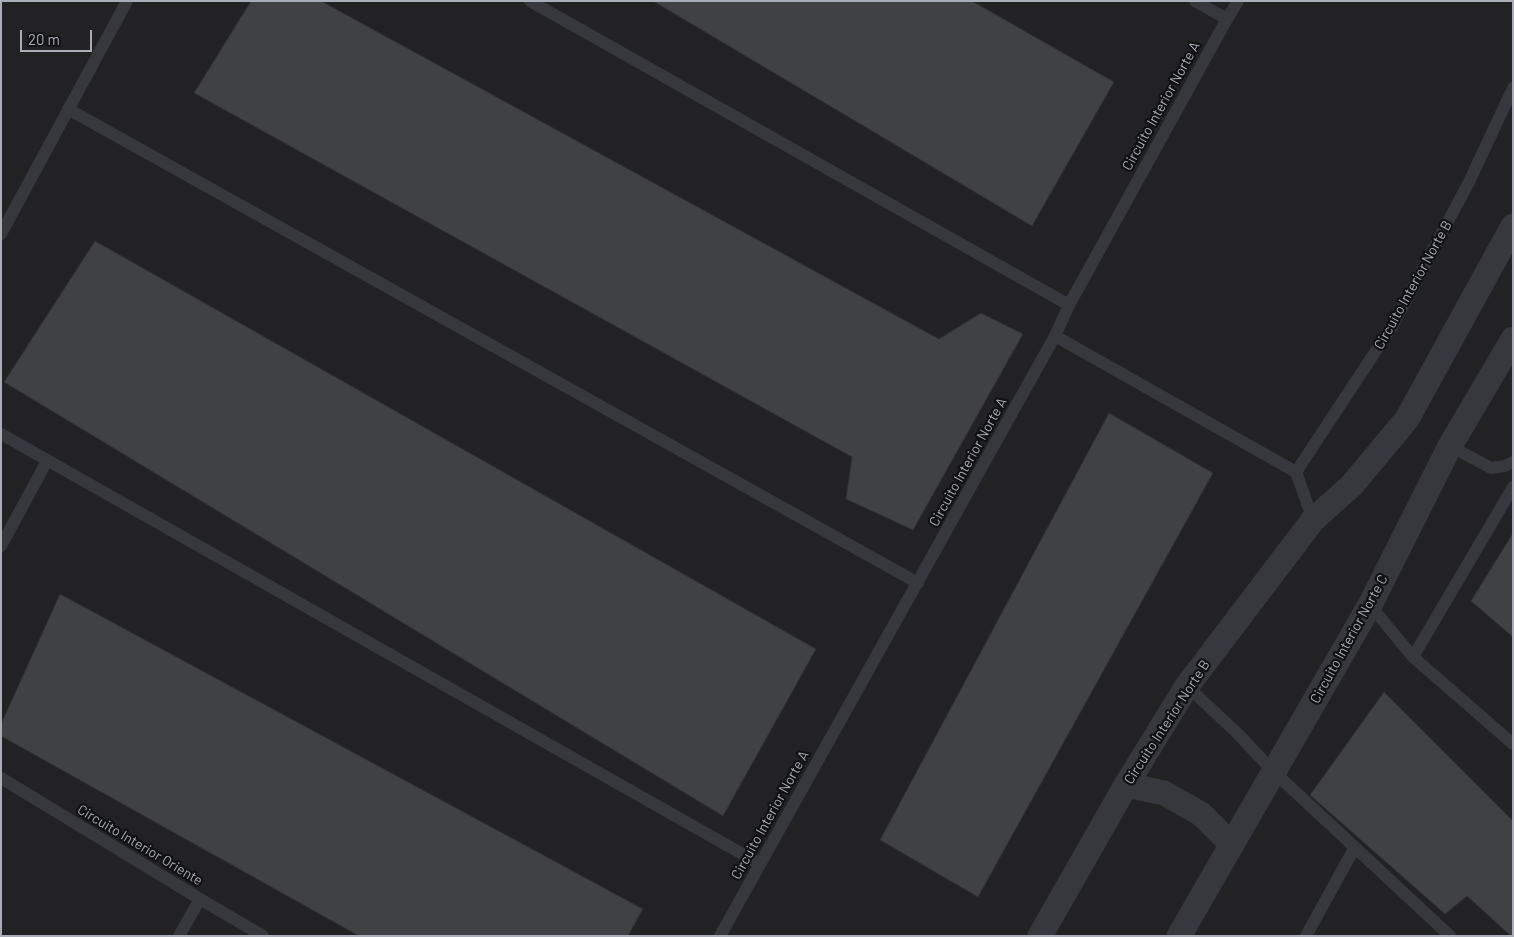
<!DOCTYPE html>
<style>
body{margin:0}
#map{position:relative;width:1514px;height:937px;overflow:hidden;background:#161618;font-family:Barlow,sans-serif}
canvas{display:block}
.frame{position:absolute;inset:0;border:2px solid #a8adb8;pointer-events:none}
.scale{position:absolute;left:20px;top:30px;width:72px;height:22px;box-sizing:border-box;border:2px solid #a8adb8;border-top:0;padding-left:6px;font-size:15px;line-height:18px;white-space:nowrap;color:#a8adb8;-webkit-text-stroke:4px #111113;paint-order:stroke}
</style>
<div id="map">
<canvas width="1514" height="937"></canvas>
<div class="frame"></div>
<div class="scale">20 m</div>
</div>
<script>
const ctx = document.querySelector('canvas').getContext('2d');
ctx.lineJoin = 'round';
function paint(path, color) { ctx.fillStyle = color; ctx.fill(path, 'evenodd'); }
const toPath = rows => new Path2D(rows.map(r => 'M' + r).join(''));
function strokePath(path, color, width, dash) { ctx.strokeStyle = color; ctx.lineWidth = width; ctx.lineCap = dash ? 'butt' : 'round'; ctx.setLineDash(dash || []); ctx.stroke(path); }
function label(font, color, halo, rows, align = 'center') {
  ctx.font = font + ' Barlow,sans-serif'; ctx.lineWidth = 4.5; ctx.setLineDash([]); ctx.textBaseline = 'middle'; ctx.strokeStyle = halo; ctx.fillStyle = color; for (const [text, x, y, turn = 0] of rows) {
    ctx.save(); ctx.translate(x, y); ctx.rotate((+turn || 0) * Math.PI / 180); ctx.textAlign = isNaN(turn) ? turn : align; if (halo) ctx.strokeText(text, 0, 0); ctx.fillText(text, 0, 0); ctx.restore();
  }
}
paint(toPath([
 [1,1,1513,1,1513,936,1,936]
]), '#222225');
const building = toPath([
 [251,1,321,1,939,339,981,313,1023,334,913,530,846,499,852,457,194,93,251,1],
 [653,1,972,1,1114,82,1032,226,653,1],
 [95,241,816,649,723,816,4,382,95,241],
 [1109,413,1213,473,978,897,880,840,1109,413],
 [1513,533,1513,637,1471,601,1513,533],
 [60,594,643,909,628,936,359,936,1,736,1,724,60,594],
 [1384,692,1513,821,1513,936,1511,936,1467,896,1445,914,1310,795,1384,692]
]);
paint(building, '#404145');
strokePath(building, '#303034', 1);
strokePath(toPath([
 [530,1,1069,305],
 [1195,1,1227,19],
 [68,109,918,583],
 [1,234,127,1],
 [1055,336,1296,472,1313,520],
 [1,434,760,864],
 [1450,446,1491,468,1505,466,1513,462],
 [1296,472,1393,325,1469,182,1513,88],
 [1,546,47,461],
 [1370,605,1413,657,1513,744],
 [1413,657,1513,487],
 [1187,686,1237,733,1273,771,1450,936],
 [1,778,200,899,263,936],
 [179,936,200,899],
 [720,936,1055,336,1069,305,1227,19,1238,1],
 [1306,936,1355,847]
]), '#37383d', 12);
strokePath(toPath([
 [1126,785,1164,793,1201,814,1232,845],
 [1040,936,1126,785,1187,686,1313,520,1352,485,1407,419,1513,226],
 [1179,936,1370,605,1450,446,1513,339]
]), '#37383d', 25);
label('14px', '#a8adb8', '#111113', [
 ["Circuito Interior Norte A",1161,106,-61],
 ["Circuito Interior Norte B",1413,285,-61],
 ["Circuito Interior Norte A",968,462,-61],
 ["Circuito Interior Norte C",1349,639,-61],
 ["Circuito Interior Norte B",1167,722,-57],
 ["Circuito Interior Norte A",770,815,-61],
 ["Circuito Interior Oriente",140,845,31]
]);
</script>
